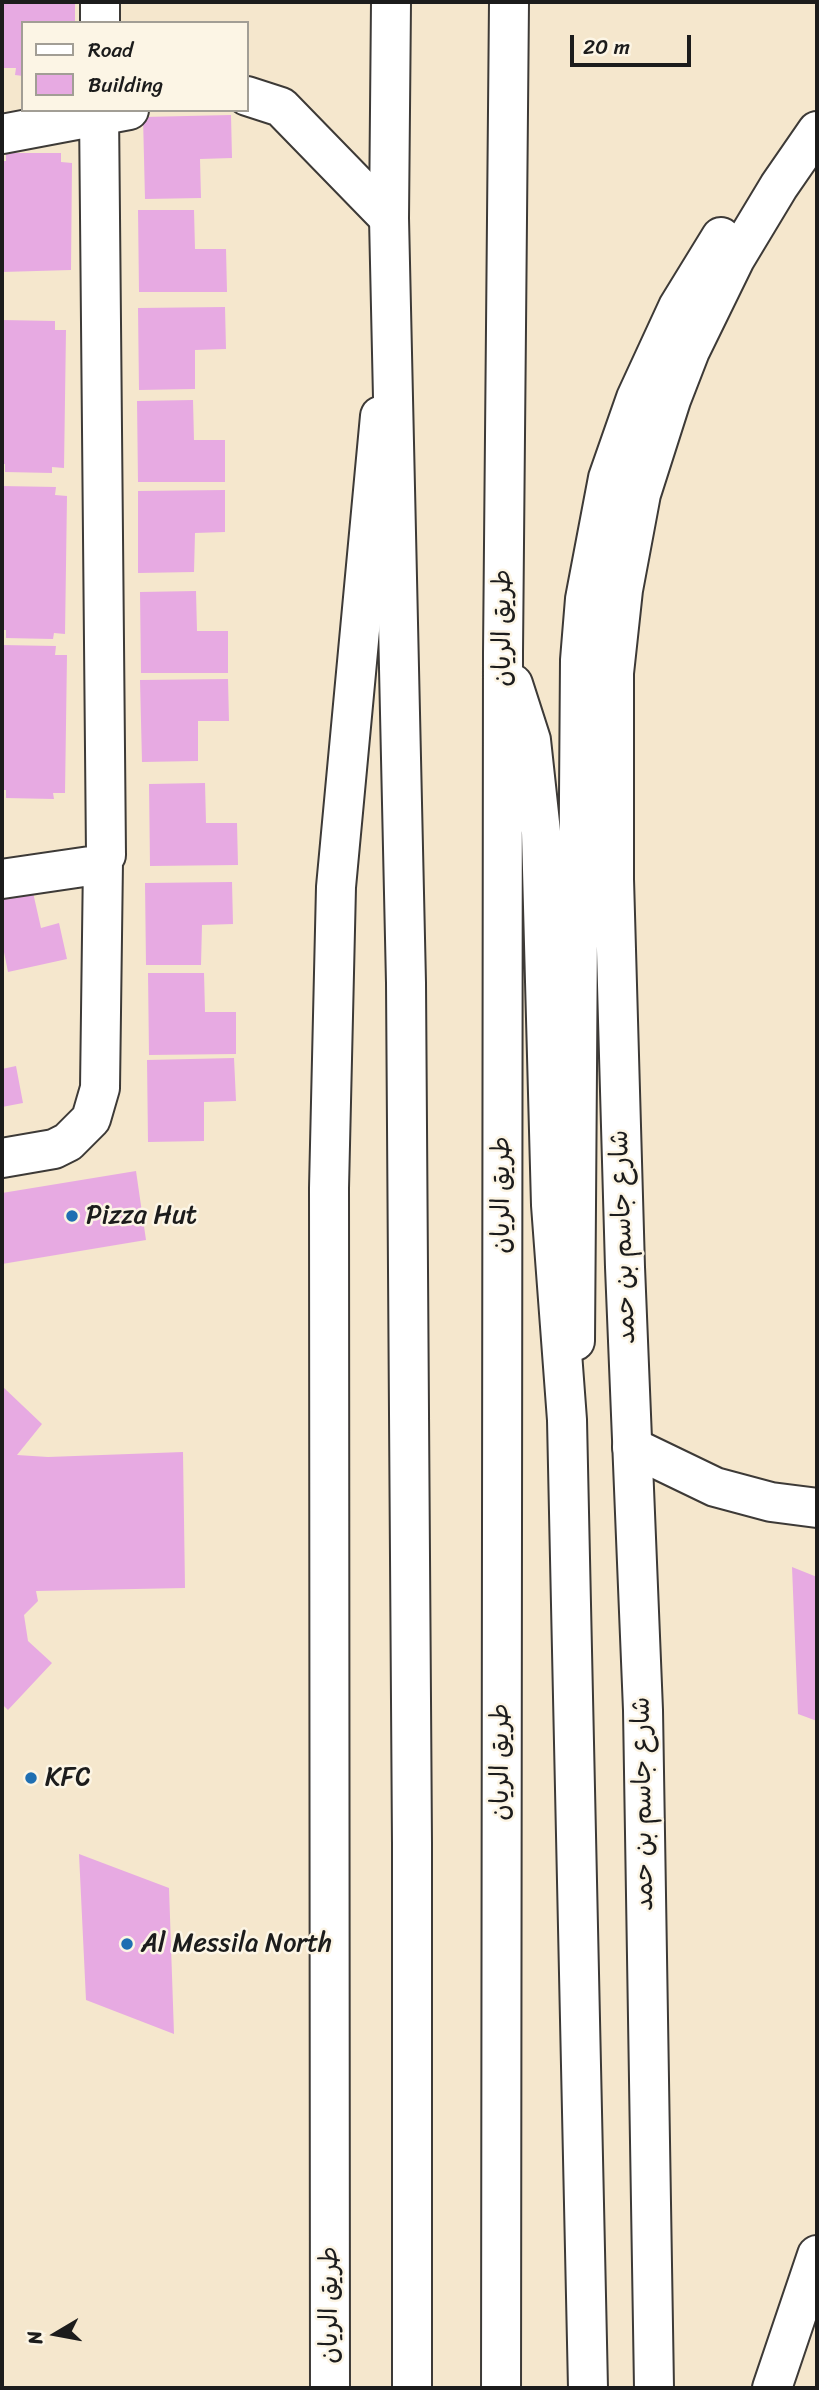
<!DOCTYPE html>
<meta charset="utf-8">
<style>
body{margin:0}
#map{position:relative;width:819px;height:2390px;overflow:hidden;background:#f5e7cd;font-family:Sriracha,sans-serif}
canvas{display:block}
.frame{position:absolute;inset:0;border:4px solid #1c1c1c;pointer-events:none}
.legend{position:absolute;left:21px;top:21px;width:228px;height:91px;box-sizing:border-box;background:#fcf5e5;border:2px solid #a29e95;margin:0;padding:9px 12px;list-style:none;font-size:21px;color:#1c1c1c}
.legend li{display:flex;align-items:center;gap:14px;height:35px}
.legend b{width:35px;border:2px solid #a29e95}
.north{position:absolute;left:21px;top:2299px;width:70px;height:70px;-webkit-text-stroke:5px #fcf5e5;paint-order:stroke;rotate:260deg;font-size:19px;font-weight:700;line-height:28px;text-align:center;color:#1c1c1c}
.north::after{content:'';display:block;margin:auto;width:24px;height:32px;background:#1c1c1c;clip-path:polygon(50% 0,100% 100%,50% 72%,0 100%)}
.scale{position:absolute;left:570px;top:35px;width:121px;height:32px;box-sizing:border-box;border:4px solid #1c1c1c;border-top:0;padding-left:9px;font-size:21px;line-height:24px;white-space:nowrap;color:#1c1c1c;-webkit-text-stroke:5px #fcf5e5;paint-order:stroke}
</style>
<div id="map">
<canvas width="819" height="2390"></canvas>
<div class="frame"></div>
<ul class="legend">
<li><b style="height:9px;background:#fff"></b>Road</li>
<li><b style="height:19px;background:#e7aae2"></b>Building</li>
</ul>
<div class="north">N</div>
<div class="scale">20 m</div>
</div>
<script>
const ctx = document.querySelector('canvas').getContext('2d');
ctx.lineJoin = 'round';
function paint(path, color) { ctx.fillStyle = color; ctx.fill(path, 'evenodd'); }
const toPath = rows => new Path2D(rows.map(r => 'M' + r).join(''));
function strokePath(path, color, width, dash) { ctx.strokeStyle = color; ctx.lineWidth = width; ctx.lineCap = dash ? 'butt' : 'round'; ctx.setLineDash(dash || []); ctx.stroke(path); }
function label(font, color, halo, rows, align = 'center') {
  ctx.font = font + ' Sriracha,"Playpen Sans Arabic",sans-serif'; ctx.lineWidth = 5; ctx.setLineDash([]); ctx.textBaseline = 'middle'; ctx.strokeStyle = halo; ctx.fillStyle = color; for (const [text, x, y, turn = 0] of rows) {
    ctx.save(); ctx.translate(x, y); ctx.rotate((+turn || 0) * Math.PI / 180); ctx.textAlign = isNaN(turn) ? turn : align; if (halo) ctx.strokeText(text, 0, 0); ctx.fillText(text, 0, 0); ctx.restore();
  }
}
paint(toPath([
 [2,2,75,2,75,23,23,23,23,76,15,75,16,68,2,68],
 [231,115,232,158,200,159,201,198,145,199,143,117],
 [6,153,61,153,61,162,72,163,71,270,2,272,2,161,6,161],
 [138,210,194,210,195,249,226,249,227,292,139,292],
 [225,307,226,349,195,350,195,389,139,390,138,308],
 [2,320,55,321,55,330,66,330,64,468,52,467,52,473,5,472,5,464,2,464],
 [193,400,194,440,225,440,225,482,138,482,137,401],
 [2,486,56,487,55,495,67,496,65,634,54,633,53,639,6,638,6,630,2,630],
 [225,490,225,532,195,533,194,572,138,573,138,491],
 [196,591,197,631,228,631,228,673,141,673,140,592],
 [2,645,56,646,55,655,67,655,65,793,53,793,54,799,6,798,6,790,2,790],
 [228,679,229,721,198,721,198,761,142,762,140,680],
 [205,783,206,823,237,823,238,865,150,866,149,784],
 [232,882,233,924,202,925,201,965,146,965,145,883],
 [32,888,41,928,59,923,67,959,8,972,2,942,2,895],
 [148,973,204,973,205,1012,236,1012,236,1054,149,1055],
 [234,1058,236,1101,204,1102,204,1141,148,1142,147,1060],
 [16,1066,23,1103,2,1107,2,1069],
 [136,1171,146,1240,2,1264,2,1193],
 [2,1386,42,1424,17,1455,48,1457,183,1452,185,1588,36,1591,38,1601,24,1615,28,1641,52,1663,8,1710,2,1704],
 [792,1567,817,1577,817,1721,798,1714],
 [79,1854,169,1888,174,2034,86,2000]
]), '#e7aae2');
const minor = toPath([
 [100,23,100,2],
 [247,96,281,107,389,218],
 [2,134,129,110],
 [2,879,97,865,106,855,99,110],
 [2,1158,54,1149,68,1142,91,1119,100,1088,103,861],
 [632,1447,715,1487,771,1502,817,1508],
 [330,2388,329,1188,336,887,380,416],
 [772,2388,817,2255]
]);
const major = toPath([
 [575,1341,580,660,585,599,608,478,636,398,678,307,721,237],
 [654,2388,643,1710,625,1267,614,879,614,673,623,590,641,494,671,400,690,351,735,259,779,186,817,131]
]);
const highway = toPath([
 [391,2,389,218,406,983,412,1843,412,2388],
 [513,684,531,740,541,832,551,1205,567,1420,588,2388],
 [501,2388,503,652,509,2]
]);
strokePath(minor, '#3d3a37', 42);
strokePath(major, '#3d3a37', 42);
strokePath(highway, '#3d3a37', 42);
strokePath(minor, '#fff', 38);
strokePath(major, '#fff', 38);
strokePath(highway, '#fff', 38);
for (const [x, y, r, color] of [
 [72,1216,7,"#1f6fb2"],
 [31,1778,7,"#1f6fb2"],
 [127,1944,7,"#1f6fb2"]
]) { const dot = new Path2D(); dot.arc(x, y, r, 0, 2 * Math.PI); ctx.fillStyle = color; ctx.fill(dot); strokePath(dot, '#fcf5e5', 2.5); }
label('26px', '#1c1c1c', '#fcf5e5', [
 ["طريق الريان",503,628,-90],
 ["طريق الريان",502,1195,-90],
 ["شارع جاسم بن حمد",624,1237,-92],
 ["طريق الريان",501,1762,-90],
 ["شارع جاسم بن حمد",644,1804,-91],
 ["طريق الريان",330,2305,-90]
]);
label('26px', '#1c1c1c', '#fcf5e5', [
 ["Pizza Hut",86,1216],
 ["KFC",45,1778],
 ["Al Messila North",141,1944]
], 'left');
</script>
